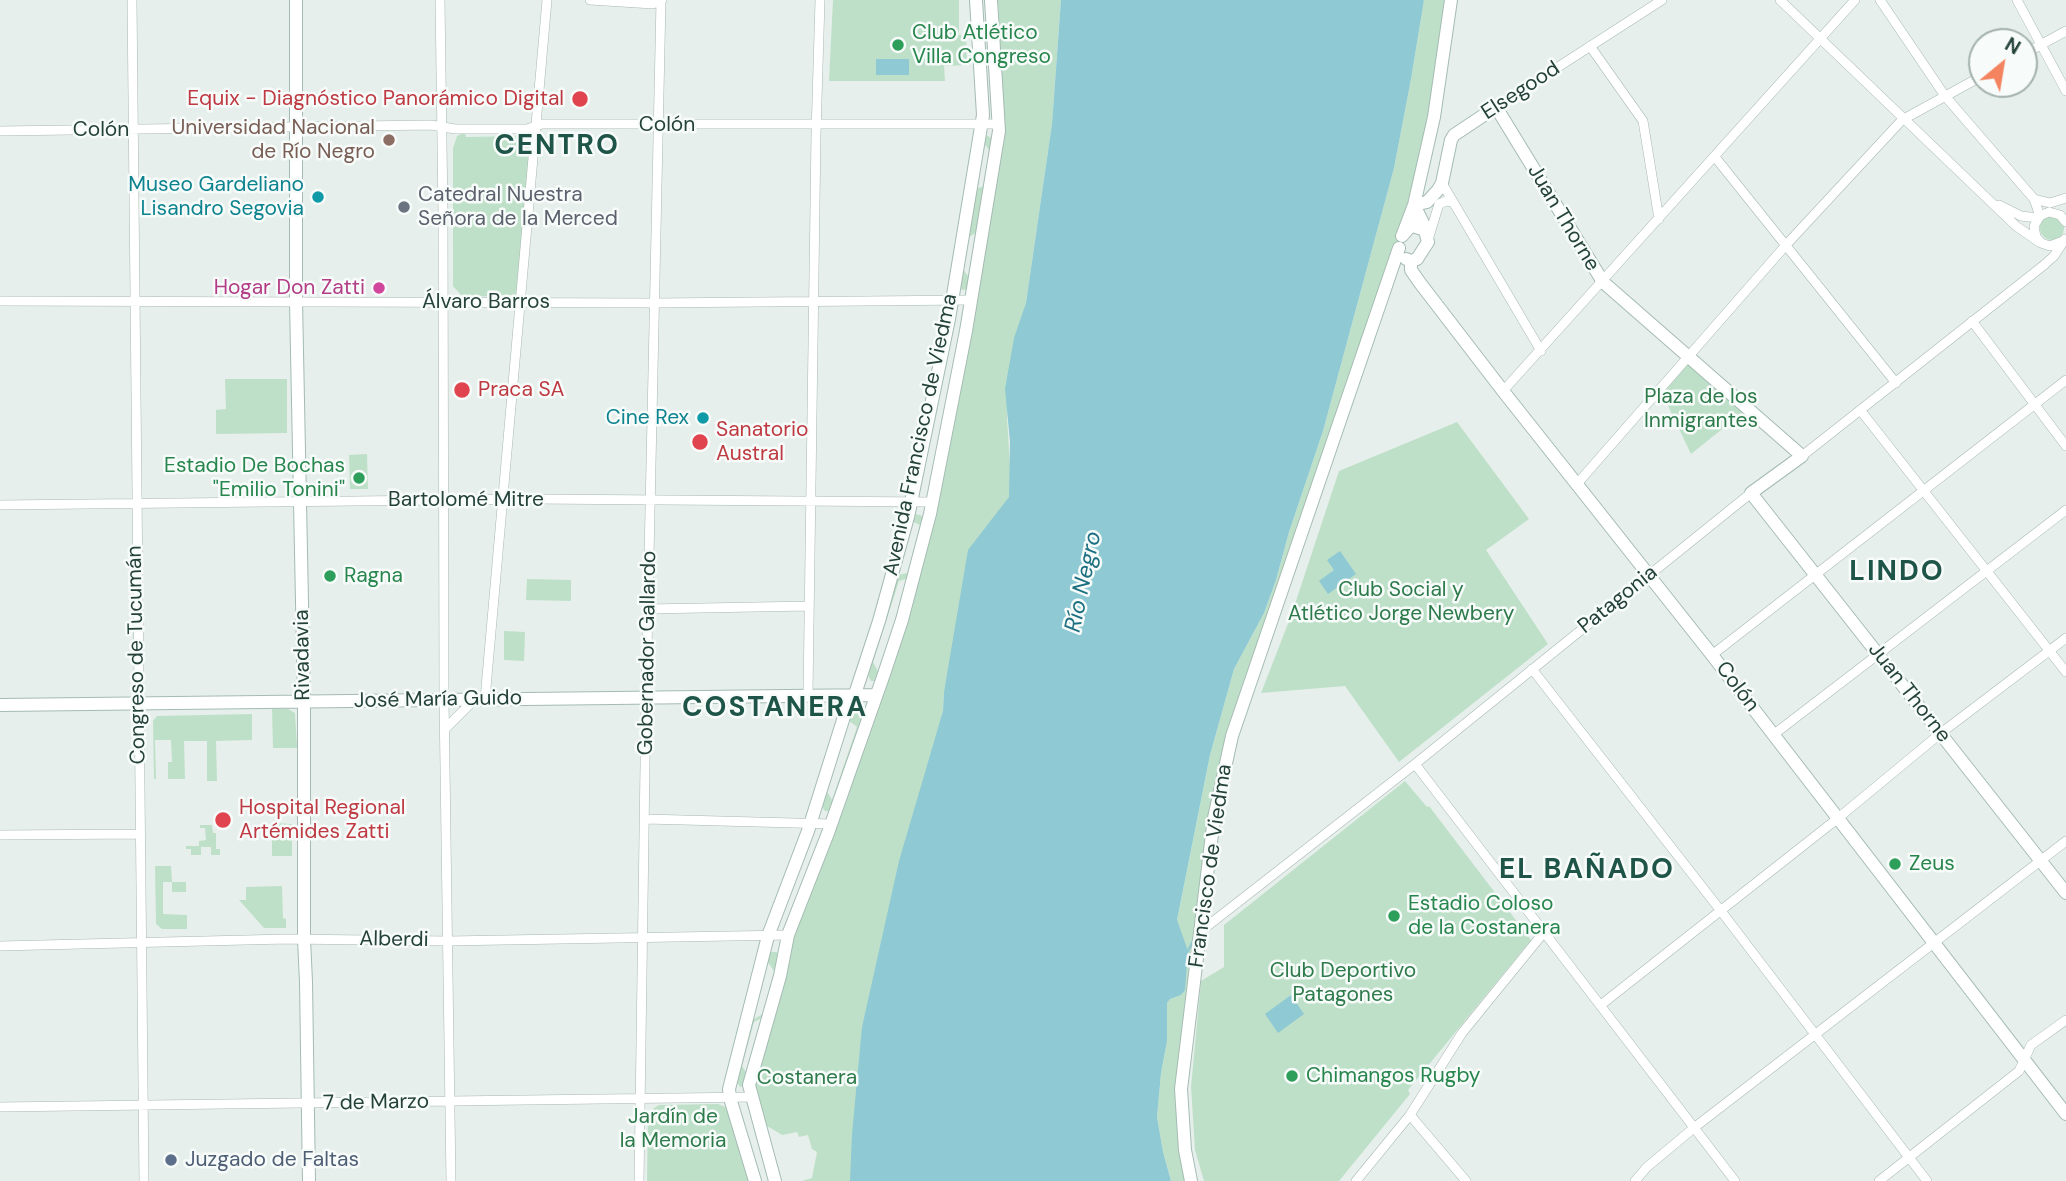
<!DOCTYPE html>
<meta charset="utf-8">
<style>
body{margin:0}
#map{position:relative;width:2066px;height:1181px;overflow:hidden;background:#e6efeb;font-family:"DM Sans",sans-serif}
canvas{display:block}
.north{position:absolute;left:1968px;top:28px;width:70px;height:70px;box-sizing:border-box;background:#f7fbf9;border:2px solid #a3b1ad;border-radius:50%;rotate:30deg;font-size:19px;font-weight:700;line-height:28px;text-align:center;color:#24423a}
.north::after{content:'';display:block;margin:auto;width:24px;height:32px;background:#f4845f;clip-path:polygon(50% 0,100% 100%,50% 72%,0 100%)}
</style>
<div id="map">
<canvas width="2066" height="1181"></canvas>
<div class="north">N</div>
</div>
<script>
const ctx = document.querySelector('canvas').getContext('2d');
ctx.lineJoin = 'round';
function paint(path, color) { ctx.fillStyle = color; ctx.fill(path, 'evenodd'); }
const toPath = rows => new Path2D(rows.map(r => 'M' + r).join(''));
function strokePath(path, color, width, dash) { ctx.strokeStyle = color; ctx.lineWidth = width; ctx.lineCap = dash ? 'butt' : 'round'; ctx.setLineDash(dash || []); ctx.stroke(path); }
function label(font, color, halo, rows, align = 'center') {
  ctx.font = font + ' "DM Sans",sans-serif'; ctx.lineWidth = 5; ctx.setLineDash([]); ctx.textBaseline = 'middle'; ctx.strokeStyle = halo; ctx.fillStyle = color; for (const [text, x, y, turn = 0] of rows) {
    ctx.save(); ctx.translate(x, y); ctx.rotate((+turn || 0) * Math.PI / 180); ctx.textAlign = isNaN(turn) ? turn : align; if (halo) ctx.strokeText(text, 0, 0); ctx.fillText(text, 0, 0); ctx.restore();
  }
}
paint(toPath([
 [833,0,959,0,959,35,966,36,967,65,944,66,945,81,829,81],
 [998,0,1061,0,1052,124,1026,303,1014,344,1007,417,1011,483,1009,497,944,692,943,711,870,1181,802,1181,812,1178,817,1152,812,1149,808,1135,799,1137,797,1132,782,1135,762,1123,753,1086,793,937,906,621,1004,136],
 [1424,0,1447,0,1428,118,1400,234,1227,730,1208,818,1185,1011,1187,1181,1171,1181,1163,1152,1157,1117,1161,1073,1167,1041,1167,1003,1170,999,1181,995,1177,920,1210,755,1234,669,1264,613,1276,580,1289,532,1323,431,1394,168,1411,79],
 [463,133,465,133,466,137,524,136,532,141,519,292,516,295,468,297,461,295,453,286,453,148,457,136],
 [986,135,993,139,979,231,969,237,963,269,971,280,967,289,963,290,960,288,976,189,984,186,989,150,982,140],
 '2040 228a12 12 0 1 1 24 0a12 12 0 1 1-24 0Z',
 [1688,363,1746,410,1691,454,1661,391],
 [225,379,287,379,287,433,216,434,216,410,226,409],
 [1457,422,1529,519,1486,550,1548,644,1399,762,1345,686,1261,693,1291,616,1339,471],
 [367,454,368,489,350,489,349,455],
 [915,514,920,515,924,518,909,578,899,581,873,662,880,675,875,681,871,681,867,673,897,575,908,573,920,525,912,521],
 [527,579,571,580,571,601,526,600],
 [504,631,525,632,524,661,504,660],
 [272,709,288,709,295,713,297,748,273,748],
 [854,711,859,712,862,719,830,811,825,811,822,807,825,788,832,800,857,727,848,720,850,714],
 [252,714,252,740,216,741,217,781,207,781,207,741,184,741,185,779,168,779,168,762,172,762,171,740,155,740,156,779,154,779,153,721,157,716],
 [1405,781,1427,807,1429,806,1531,940,1408,1090,1410,1094,1339,1181,1204,1181,1195,1150,1191,1087,1201,981,1224,967,1224,925],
 [272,823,292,824,292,856,272,856],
 [200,825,212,825,213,833,216,833,216,849,220,849,220,855,211,855,211,847,201,847,201,855,191,855,191,849,186,849,186,846,199,846,199,841,206,840,205,828,200,828],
 [155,866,171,866,172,882,186,882,186,892,172,892,172,882,163,882,163,914,187,915,187,929,162,929,156,924],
 [282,886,283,918,286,919,286,928,264,928,239,900,246,900,246,887],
 [771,952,776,952,779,954,766,1016,754,1022,742,1066,748,1075,744,1086,740,1087,736,1080,752,1020,763,1014,774,971,767,961],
 [718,1104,728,1108,752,1181,647,1181,648,1115,650,1111,659,1105]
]), '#bfe0c8');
paint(toPath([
 [1061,0,1424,0,1411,79,1394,168,1323,431,1289,532,1276,580,1264,613,1234,669,1210,755,1177,920,1188,951,1185,990,1181,995,1170,999,1167,1003,1167,1041,1161,1073,1157,1117,1163,1152,1171,1181,850,1181,852,1134,862,1027,899,861,943,711,944,692,968,550,1009,497,1010,442,1005,389,1014,338,1026,303,1052,124],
 [876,59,909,59,909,75,876,75],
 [1340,551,1356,574,1328,594,1319,581,1334,570,1327,560],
 [1291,995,1304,1014,1278,1033,1265,1014]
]), '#8ec9d4');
strokePath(toPath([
 [1188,951,1194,939]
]), '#8ec9d4', 2.5);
const street = toPath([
 [132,0,144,1181],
 [440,0,443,213,444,699,451,1181],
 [590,0,653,4,662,0],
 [1780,0,2016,226,2039,242],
 [1880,0,1945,96,2034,199,2040,216],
 [2017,0,2066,91],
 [1590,46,1643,121,1659,219],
 [2024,54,2066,31],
 [1496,107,1662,0],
 [0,131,431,125,455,129,527,129,542,124,998,124],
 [1715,157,1896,383],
 [1442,183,1541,351],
 [2034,199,2050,203,2066,198],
 [1999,205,2021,216,2038,218],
 [1428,240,1439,204,1446,201,1452,202],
 [2063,241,2050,246,2041,243,2036,237,2034,226,2040,216,2049,212,2060,215,2066,222],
 [0,301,654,303,971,300],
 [1972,321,2066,446],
 [1503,391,1855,0],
 [1861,411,2066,672],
 [1802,456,2044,265,2054,256,2065,239],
 [1576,485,1786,245,1902,120,1982,76],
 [0,505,532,499,932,502],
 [648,609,809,606],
 [1712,655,2066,380],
 [1532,669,1721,911,1927,1181],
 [808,694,816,134,820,0],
 [485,699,547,0],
 [445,729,475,699],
 [1773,735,2066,510],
 [1415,764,1735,1181],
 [646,819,831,824],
 [0,835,140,834],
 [1201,931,1415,764,1751,493],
 [0,946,287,939,448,941,788,935],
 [1602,1004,1837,819,1941,733,2066,638],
 [0,1107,752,1097],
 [1410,1115,1466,1181],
 [639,1181,646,696,661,0],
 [1356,1181,1410,1115,1462,1033,1545,931],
 [1635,1181,1647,1167,1695,1127,2066,841],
 [1879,1181,2019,1071,2031,1045,2066,1020]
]);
const secondary = toPath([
 [296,0,296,301,304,702,304,939,306,982,309,1181],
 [1414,205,1427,202,1438,190,1442,183,1451,140,1454,135,1496,107,1603,282,1802,456,1751,493,2066,893],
 [1403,234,1414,205,1434,117,1451,0],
 [1402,236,1409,228,1413,226,1425,230],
 [1406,259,1411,261,1417,259,1428,242,1423,223,1414,205],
 [1411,261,1411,270,1420,283,1503,391,1712,655,2066,1114],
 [0,705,876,695],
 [755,1181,730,1098,729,1089,768,936,808,831,848,704,856,691,879,621,908,517,949,319,983,115,976,0],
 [775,1181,749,1085,780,976,788,935,828,833,884,674,902,620,930,514,966,331,999,131,991,0],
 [1191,1181,1185,1150,1181,1089,1214,818,1232,736,1399,248]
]);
strokePath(street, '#a8b8b2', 10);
strokePath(secondary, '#a4bbb3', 14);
strokePath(street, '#fff', 9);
strokePath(secondary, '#fff', 12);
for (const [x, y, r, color] of [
 [898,45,7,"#2e9e5b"],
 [580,99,9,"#e0444e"],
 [389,140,7,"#8d6e63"],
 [318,197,7,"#0f9aa8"],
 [404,207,7,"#6b7280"],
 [379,288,7,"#d1479c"],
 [462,390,9,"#e0444e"],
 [703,418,7,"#0f9aa8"],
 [700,442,9,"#e0444e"],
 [359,478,7,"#2e9e5b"],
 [330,576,7,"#2e9e5b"],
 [223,820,9,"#e0444e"],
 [1895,864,7,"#2e9e5b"],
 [1394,916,7,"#2e9e5b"],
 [1292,1076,7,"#2e9e5b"],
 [171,1160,7,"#5c6f8a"]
]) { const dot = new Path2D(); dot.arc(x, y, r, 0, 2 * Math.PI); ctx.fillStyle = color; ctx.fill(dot); strokePath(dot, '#f7fbf9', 2.5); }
label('21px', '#27864d', '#f7fbf9', [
 ["Club Atlético",912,33],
 ["Villa Congreso",912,57],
 ["Estadio De Bochas",345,466,"right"],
 ["\"Emilio Tonini\"",345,490,"right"],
 ["Ragna",344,576],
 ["Zeus",1909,864],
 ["Estadio Coloso",1408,904],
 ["de la Costanera",1408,928],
 ["Chimangos Rugby",1306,1076]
], 'left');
label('21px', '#24423a', '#f7fbf9', [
 ["Elsegood",1521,91,-33],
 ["Colón",667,125],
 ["Colón",101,130],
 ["Juan Thorne",1563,218,59],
 ["Álvaro Barros",486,302],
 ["Avenida Francisco de Viedma",921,435,-78],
 ["Bartolomé Mitre",466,500],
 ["Patagonia",1618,600,-39],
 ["Gobernador Gallardo",648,653,-89],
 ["Congreso de Tucumán",137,655,-91],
 ["Rivadavia",303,655,-91],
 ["Colón",1737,687,53],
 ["Juan Thorne",1909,693,52],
 ["José María Guido",438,700,-1],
 ["Francisco de Viedma",1211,866,-82],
 ["Alberdi",394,940,1],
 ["7 de Marzo",376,1103,-1]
]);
label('21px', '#be3a42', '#f7fbf9', [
 ["Equix - Diagnóstico Panorámico Digital",564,99,"right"],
 ["Praca SA",478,390],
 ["Sanatorio",716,430],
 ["Austral",716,454],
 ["Hospital Regional",239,808],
 ["Artémides Zatti",239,832]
], 'left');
label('21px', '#785e54', '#f7fbf9', [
 ["Universidad Nacional",375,128],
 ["de Río Negro",375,152]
], 'right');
label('21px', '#0d838f', '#f7fbf9', [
 ["Museo Gardeliano",304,185],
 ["Lisandro Segovia",304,209],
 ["Cine Rex",689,418]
], 'right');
label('21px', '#5b616d', '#f7fbf9', [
 ["Catedral Nuestra",418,195],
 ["Señora de la Merced",418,219]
], 'left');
label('21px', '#b23c85', '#f7fbf9', [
 ["Hogar Don Zatti",365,288]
], 'right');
label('21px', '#2d7a4b', '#f7fbf9', [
 ["Plaza de los",1701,397],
 ["Inmigrantes",1701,421],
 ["Club Social y",1401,590],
 ["Atlético Jorge Newbery",1401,614],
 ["Club Deportivo",1343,971],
 ["Patagones",1343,995],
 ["Costanera",807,1078],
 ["Jardín de",673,1117],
 ["la Memoria",673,1141]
]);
label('21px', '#4e5e75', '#f7fbf9', [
 ["Juzgado de Faltas",185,1160]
], 'left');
label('italic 23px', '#1c6f80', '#f7fbf9', [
 ["Río Negro",1084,582,-78]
]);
ctx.letterSpacing = '2px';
label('bold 28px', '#1f5548', '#f7fbf9', [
 ["CENTRO",557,147],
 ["LINDO",1897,573],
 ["COSTANERA",775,709],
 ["EL BAÑADO",1587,871]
]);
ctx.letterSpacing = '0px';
</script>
